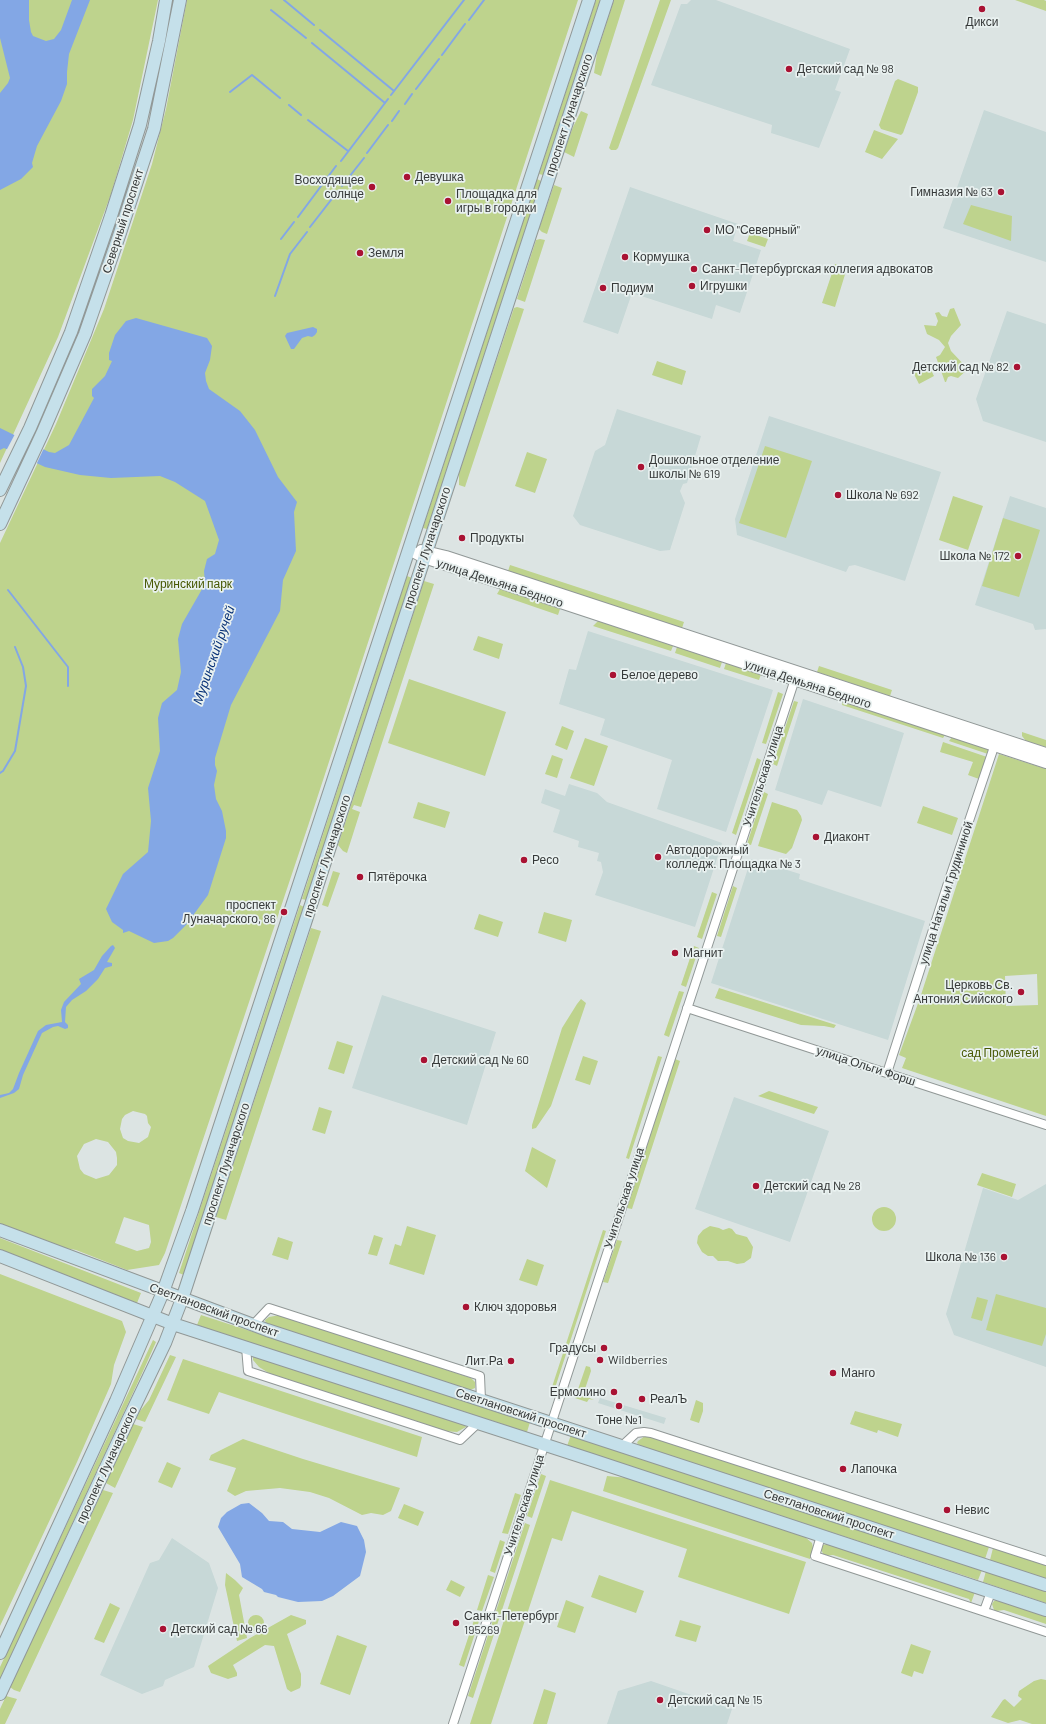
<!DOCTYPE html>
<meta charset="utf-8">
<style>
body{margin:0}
canvas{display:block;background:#dce4e3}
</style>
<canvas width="1046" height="1724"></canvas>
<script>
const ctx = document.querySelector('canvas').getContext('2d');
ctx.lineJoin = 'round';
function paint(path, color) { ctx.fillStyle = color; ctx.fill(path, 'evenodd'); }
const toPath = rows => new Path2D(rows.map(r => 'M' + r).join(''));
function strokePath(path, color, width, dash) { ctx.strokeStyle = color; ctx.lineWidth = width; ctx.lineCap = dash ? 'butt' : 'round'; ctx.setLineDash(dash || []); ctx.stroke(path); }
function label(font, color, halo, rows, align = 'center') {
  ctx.font = font + ' Barlow,sans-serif'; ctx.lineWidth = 3.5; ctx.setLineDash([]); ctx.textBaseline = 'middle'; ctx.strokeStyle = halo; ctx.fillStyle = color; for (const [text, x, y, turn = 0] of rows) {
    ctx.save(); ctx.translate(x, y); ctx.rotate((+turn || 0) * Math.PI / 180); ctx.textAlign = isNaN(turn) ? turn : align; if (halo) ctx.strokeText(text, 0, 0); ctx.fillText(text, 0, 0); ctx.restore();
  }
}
paint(toPath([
 [691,0,716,0,850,49,835,90,841,92,819,148,771,133,772,125,651,85,681,4,687,4],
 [984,110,1046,132,1046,262,943,228],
 [630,187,738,224,733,241,761,250,740,313,716,305,712,319,632,293,618,334,583,322],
 [1007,311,1046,324,1046,442,983,421,976,399],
 [617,409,701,436,687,483,683,484,680,491,685,503,670,550,660,551,580,525,573,516,595,451,605,445],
 [769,416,941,472,905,581,855,565,849,566,846,572,737,535,735,519],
 [1010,496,1046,508,1046,629,1035,630,1033,624,975,605],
 [588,631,773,690,726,832,657,809,672,760,600,735,605,719,559,704,569,669,576,670],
 [803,699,904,733,881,807,828,790,822,805,775,790],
 [569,784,597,793,607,802,722,843,695,927,595,895,603,872,601,862,597,861,599,853,578,847,579,841,553,832,560,810,541,803,545,789,565,796],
 [751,859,800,874,799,879,925,921,888,1040,711,983],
 [382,995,496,1032,467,1125,352,1088],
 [734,1097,829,1131,790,1242,695,1209],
 [1046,1184,1046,1367,954,1335,946,1314,983,1188,1018,1200],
 [600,1398,666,1418,664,1424,598,1403],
 [172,1538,209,1563,218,1588,194,1667,165,1680,163,1686,142,1694,100,1675,150,1563,159,1560],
 [651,1681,732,1709,727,1724,607,1724,618,1691]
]), '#c7d8d7');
paint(toPath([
 [0,0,158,0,133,120,111,194,58,337,0,463],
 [187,0,578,0,308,826,165,1253,159,1265,127,1270,76,1250,60,1247,0,1224,0,543,56,424,104,309,152,164,166,109],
 [133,1111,145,1114,147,1116,148,1123,151,1127,148,1137,139,1143,128,1141,123,1138,120,1129,122,1119,125,1115],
 [96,1139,108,1142,116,1152,117,1158,117,1165,109,1175,96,1179,84,1174,80,1169,77,1156,84,1144],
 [124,1217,149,1225,151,1242,149,1248,137,1251,115,1243],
 [596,0,600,0,543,175,539,174],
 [614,0,625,0,601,76,594,73,597,53],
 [660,0,671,0,618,148,616,150,611,150,609,148],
 [1015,0,1044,0,1046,1,1046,11],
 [898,79,918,87,918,92,903,133,901,135,881,129,879,125,895,81],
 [581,111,588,114,574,157,564,152,573,127],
 [874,130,898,139,882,159,865,152],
 [537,179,541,181,427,529,423,528],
 [554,185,562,188,547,234,542,232,539,229],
 [971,205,1012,216,1011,241,963,224],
 [750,233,768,239,765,247,747,241],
 [540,239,545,240,525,302,517,299,536,240],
 [835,264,847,268,835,307,822,303],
 [517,307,524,309,465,487,459,485,459,473,514,308],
 [954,308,961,325,951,336,948,343,951,351,968,369,958,378,951,376,948,377,946,382,945,382,936,357,940,355,945,347,939,340,927,334,924,325,936,326,938,321,935,313,939,312,942,316,947,317,950,309],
 [657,361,686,371,682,385,652,375],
 [927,362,934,376,919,384,912,370],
 [765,446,812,461,786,538,739,523],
 [527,452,547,459,535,493,515,486],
 [953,496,983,506,968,550,939,540],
 [1003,518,1040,530,1019,597,982,586],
 [510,565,684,622,682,628,508,571],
 [407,576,412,578,306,900,302,899],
 [424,581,434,584,361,807,354,805,352,809,360,812,347,853,343,851,338,845],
 [500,589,560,609,558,615,497,594],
 [598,621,673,646,671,651,593,626],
 [478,636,503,644,499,659,473,650],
 [677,647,722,662,720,668,675,653],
 [726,663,761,674,759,680,724,669],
 [819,666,892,690,890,696,817,672],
 [409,679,506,712,485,776,388,743],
 [778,692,783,694,766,744,762,743],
 [794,701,798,702,777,766,773,764],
 [843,701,945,735,943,738,842,705],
 [562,726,574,731,567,750,555,745],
 [1022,732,1046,740,1046,747,1026,741,1022,736],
 [952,737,989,749,988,754,949,741],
 [585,738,608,746,594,786,570,778],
 [943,742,987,757,979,779,968,775,973,762,940,752],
 [999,754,1046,769,1046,1116,902,1068,906,1058,899,1055,920,998],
 [1037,974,1038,1005,1006,1006,1005,976],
 [552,755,563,759,557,778,545,774],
 [757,758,761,760,736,835,732,833],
 [764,792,768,794,751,845,747,844],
 [418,802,450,812,445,828,413,818],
 [772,802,797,810,801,816,802,820,792,848,786,854,758,846],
 [923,806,958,818,952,835,917,823],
 [333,871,340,873,328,907,322,905],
 [733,886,737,888,721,937,717,936],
 [712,892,717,894,702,939,697,937],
 [300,905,304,907,184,1275,179,1273],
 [544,912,572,920,566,942,538,933],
 [479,914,503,922,498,937,474,929],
 [311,928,321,931,226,1220,216,1217],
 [694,946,699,948,686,987,681,985],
 [719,988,836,1025,834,1028,824,1026,801,1025,715,998],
 [679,991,684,992,669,1037,664,1035],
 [581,999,586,1003,551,1106,536,1128,532,1129,532,1125,562,1028,577,1004],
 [337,1041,353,1046,344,1074,328,1069],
 [583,1056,598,1061,590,1085,575,1080],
 [658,1056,662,1057,629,1159,626,1158],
 [675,1059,680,1061,632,1209,627,1208],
 [769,1091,818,1107,814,1114,758,1096],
 [319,1107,332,1111,325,1134,312,1130],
 [532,1147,556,1160,547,1188,525,1171],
 [982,1173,1016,1184,1012,1197,977,1185],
 '872 1219a12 12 0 1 1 24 0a12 12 0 1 1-24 0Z',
 [407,1226,436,1235,424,1275,389,1264,395,1244,401,1246],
 [710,1226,719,1228,723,1230,729,1228,732,1229,736,1234,747,1237,753,1247,751,1258,744,1263,737,1264,728,1261,718,1261,713,1256,708,1256,702,1252,697,1243,698,1236,703,1230],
 [603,1230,606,1231,555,1388,552,1387],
 [374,1235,383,1238,377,1256,368,1254],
 [278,1237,293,1242,288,1260,272,1255],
 [0,1238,141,1293,137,1303,0,1250],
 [617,1240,622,1241,608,1283,603,1282],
 [527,1259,544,1265,537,1286,519,1280],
 [0,1274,122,1321,126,1332,114,1365,111,1384,77,1462,0,1626],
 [996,1294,1046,1308,1046,1334,1042,1346,986,1330],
 [977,1297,988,1300,982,1321,971,1318],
 [201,1315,530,1422,527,1432,197,1325],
 [280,1315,471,1378,475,1382,475,1388,470,1390,266,1323,265,1320,269,1317],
 [153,1340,156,1342,144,1369,0,1679,0,1667],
 [170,1355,176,1357,145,1422,136,1419,140,1411,149,1400],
 [253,1356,465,1425,466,1427,457,1432,444,1431,272,1375,259,1367,253,1360],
 [183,1359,422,1437,417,1457,219,1392,209,1414,167,1400],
 [586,1366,590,1367,591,1371,583,1395,594,1400,589,1399,587,1402,575,1398],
 [696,1400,703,1403,703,1411,699,1423,690,1420],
 [855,1411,902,1424,898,1437,878,1430,877,1433,850,1424],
 [133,1424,143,1427,115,1488,106,1483],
 [571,1435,982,1570,978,1580,567,1446],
 [645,1436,650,1436,989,1547,985,1559,640,1446,637,1443,638,1441],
 [243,1439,303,1459,400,1488,391,1511,383,1515,371,1513,362,1515,329,1498,310,1492,280,1488,246,1491,235,1496,227,1491,236,1468,209,1460,211,1455],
 [167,1462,181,1468,172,1488,158,1482],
 [541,1474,546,1476,532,1518,527,1516],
 [607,1476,628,1478,805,1537,812,1543,813,1548,810,1559,603,1491],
 [550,1480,806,1562,789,1614,678,1577,687,1549,572,1511,562,1541,552,1538,491,1724,470,1724],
 [103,1490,113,1493,20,1692,14,1690,10,1687],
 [515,1493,521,1495,508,1534,502,1533],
 [404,1504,424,1512,418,1526,398,1518],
 [525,1523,530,1525,473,1698,468,1696],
 [500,1540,505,1542,495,1573,490,1571],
 [828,1544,975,1592,971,1603,969,1599,833,1555,824,1556,821,1549,823,1545],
 [993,1548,1046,1565,1046,1579,990,1560],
 [986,1571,1046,1591,1046,1603,983,1582],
 [226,1573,235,1580,243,1588,239,1595,247,1638,237,1641,225,1585],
 [488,1575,494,1577,482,1611,477,1610],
 [599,1575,644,1591,636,1613,591,1597],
 [451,1580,465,1587,460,1597,446,1590],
 [566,1600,584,1607,575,1633,557,1627],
 [998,1600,1046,1615,1046,1624,1004,1610,996,1611,994,1610,992,1604,994,1601],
 [110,1603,120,1608,104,1643,94,1639],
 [476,1614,481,1615,464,1667,459,1665],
 '248 1623a8 8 0 1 1 16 0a8 8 0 1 1-16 0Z',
 [291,1615,306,1620,306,1624,287,1634,301,1674,301,1685,300,1688,291,1692,287,1689,274,1646,265,1645,233,1665,237,1673,237,1676,228,1679,211,1673,208,1666,250,1638],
 [680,1620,701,1626,696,1642,675,1636],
 [337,1635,367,1646,350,1695,320,1684],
 [911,1644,931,1651,923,1674,914,1671,912,1677,901,1673],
 [1041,1679,1046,1680,1046,1724,1032,1724,1020,1720,1008,1723,991,1717,1003,1700,1005,1699,1014,1707,1022,1699,1018,1696,1019,1691,1034,1681],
 [544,1689,556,1693,547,1724,533,1724],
 [6,1696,17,1699,5,1724,0,1724,0,1709]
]), '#bed38d');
paint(toPath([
 [0,0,29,0,29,20,31,32,33,36,46,41,54,39,61,30,72,0,90,0,69,54,67,72,67,84,61,101,37,146,32,163,33,167,21,179,0,190,0,93,8,83,10,78,0,38],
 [136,318,207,338,212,346,210,360,205,373,206,381,209,389,240,411,255,430,278,477,297,502,294,512,296,551,283,580,280,611,231,705,215,758,215,765,217,771,214,785,216,799,222,811,226,831,226,838,208,895,186,925,173,938,168,941,154,943,129,931,123,933,123,930,112,922,106,909,123,874,148,852,151,821,148,788,160,751,158,718,162,703,177,690,181,672,178,639,182,624,205,584,204,571,207,559,215,554,219,540,205,501,175,482,160,476,111,478,80,475,45,467,4,448,0,450,0,428,49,452,55,453,69,445,94,398,92,396,92,389,105,376,112,361,109,360,109,353,115,335,126,321],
 [313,327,317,329,317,332,315,335,312,337,308,336,302,338,294,349,291,349,285,336,287,333],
 [111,946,113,945,115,948,107,962,112,963,112,966,105,968,98,979,86,991,72,1000,66,1007,65,1022,68,1025,68,1028,65,1029,58,1026,53,1027,42,1033,23,1075,19,1089,14,1093,0,1098,0,1095,9,1093,13,1089,19,1073,38,1031,46,1025,62,1022,61,1010,64,1002,81,984,79,979,94,970,102,956],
 [249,1503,262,1513,269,1521,283,1522,292,1529,320,1532,341,1522,357,1526,364,1540,366,1552,360,1576,333,1596,322,1601,298,1602,278,1597,276,1595,264,1592,262,1589,242,1577,240,1564,218,1527,221,1518,227,1512,241,1504]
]), '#83a7e5');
paint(toPath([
 [15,434,44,448,36,465,6,451]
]), '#dce4e3');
strokePath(toPath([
 [284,0,314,25],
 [271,10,306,38],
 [469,20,484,0],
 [320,30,394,91],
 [312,43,385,103],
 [442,55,465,24],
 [416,89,439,59],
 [230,92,252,75,280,98],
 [391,95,464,0],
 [405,104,412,94],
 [289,105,301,115],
 [308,120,348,151],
 [392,121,399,111],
 [367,153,388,125],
 [341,161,388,99],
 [342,186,364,158],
 [298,217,336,166],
 [310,227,338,191],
 [281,239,294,222],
 [275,296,290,254,307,232],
 [8,590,68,667,68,686],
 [0,773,3,771,15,751,26,686,23,667,15,647]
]), '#83a7e5', 2);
const minor = toPath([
 [687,1008,1046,1125],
 [887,1073,948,883,996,741],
 [253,1325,269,1308,480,1376,481,1400],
 [246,1347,248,1371,460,1440,478,1423],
 [622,1446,636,1433,644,1432,651,1433,1046,1561],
 [821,1536,815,1556,1046,1632],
 [984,1611,991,1592],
 [453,1724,796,676]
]);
const tertiary = toPath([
 [409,550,424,558,1046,763],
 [421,550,446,556,1046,753]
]);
const secondary = toPath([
 [0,490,30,428,71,332,111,216,140,125,159,41,166,0],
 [0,524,42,434,85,334,120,233,154,129,180,0],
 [0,1230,267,1330,1046,1585],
 [0,1256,173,1324,592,1460,1046,1610],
 [0,1653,116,1401,163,1292,192,1211,589,0],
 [0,1694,129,1418,165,1343,182,1299,607,0]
]);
strokePath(minor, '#919897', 10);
strokePath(tertiary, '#919897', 12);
strokePath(secondary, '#919897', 14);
strokePath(minor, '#fff', 8);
strokePath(tertiary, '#fff', 10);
strokePath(secondary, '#c5e0ea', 12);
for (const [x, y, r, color] of [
 [982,9,4,"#a91233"],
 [789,69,4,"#a91233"],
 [407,177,4,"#a91233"],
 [372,187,4,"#a91233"],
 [1001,192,4,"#a91233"],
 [448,201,4,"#a91233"],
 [707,230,4,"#a91233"],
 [360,253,4,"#a91233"],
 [625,257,4,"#a91233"],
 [694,269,4,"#a91233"],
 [692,286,4,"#a91233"],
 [603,288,4,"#a91233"],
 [1017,367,4,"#a91233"],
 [641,467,4,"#a91233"],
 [838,495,4,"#a91233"],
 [462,538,4,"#a91233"],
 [1018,556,4,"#a91233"],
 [613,675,4,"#a91233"],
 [816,837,4,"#a91233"],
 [658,857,4,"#a91233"],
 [524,860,4,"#a91233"],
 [360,877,4,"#a91233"],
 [284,912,4,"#a91233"],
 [675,953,4,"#a91233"],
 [1021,992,4,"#a91233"],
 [424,1060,4,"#a91233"],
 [756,1186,4,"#a91233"],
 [1004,1257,4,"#a91233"],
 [466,1307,4,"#a91233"],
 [604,1348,4,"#a91233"],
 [600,1360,4,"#a91233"],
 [511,1361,4,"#a91233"],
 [833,1373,4,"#a91233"],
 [614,1392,4,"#a91233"],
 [642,1399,4,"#a91233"],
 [619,1406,4,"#a91233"],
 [843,1469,4,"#a91233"],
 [947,1510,4,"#a91233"],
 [456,1623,4,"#a91233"],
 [163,1629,4,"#a91233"],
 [660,1700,4,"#a91233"]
]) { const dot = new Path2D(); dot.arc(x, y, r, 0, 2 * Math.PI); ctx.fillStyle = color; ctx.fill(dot); strokePath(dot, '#e9f1f0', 1.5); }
label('12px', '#363939', '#e9f1f0', [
 ["Дикси",982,22,"center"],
 ["Детский сад № 98",797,69],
 ["Девушка",415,177],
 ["Восходящее",364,180,"right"],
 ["солнце",364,194,"right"],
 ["Гимназия № 63",993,192,"right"],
 ["Площадка для",456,194],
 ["игры в городки",456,208],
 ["МО \"Северный\"",715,230],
 ["Земля",368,253],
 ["Кормушка",633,257],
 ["Санкт-Петербургская коллегия адвокатов",702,269],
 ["Игрушки",700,286],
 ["Подиум",611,288],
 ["Детский сад № 82",1009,367,"right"],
 ["Дошкольное отделение",649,460],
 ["школы № 619",649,474],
 ["Школа № 692",846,495],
 ["Продукты",470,538],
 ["Школа № 172",1010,556,"right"],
 ["Белое дерево",621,675],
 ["Диаконт",824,837],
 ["Автодорожный",666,850],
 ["колледж. Площадка № 3",666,864],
 ["Ресо",532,860],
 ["Пятёрочка",368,877],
 ["проспект",276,905,"right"],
 ["Луначарского, 86",276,919,"right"],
 ["Магнит",683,953],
 ["Церковь Св.",1013,985,"right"],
 ["Антония Сийского",1013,999,"right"],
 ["Детский сад № 60",432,1060],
 ["Детский сад № 28",764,1186],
 ["Школа № 136",996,1257,"right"],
 ["Ключ здоровья",474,1307],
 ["Градусы",596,1348,"right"],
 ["Wildberries",608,1360],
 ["Лит.Ра",503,1361,"right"],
 ["Манго",841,1373],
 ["Ермолино",606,1392,"right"],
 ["РеалЪ",650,1399],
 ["Тоне №1",619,1420,"center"],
 ["Лапочка",851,1469],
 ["Невис",955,1510],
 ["Санкт-Петербург",464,1616],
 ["195269",464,1630],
 ["Детский сад № 66",171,1629],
 ["Детский сад № 15",668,1700]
], 'left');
label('12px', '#363939', '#e9f1f0', [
 ["проспект Луначарского",569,115,-72],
 ["Северный проспект",123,221,-72],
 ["проспект Луначарского",427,548,-72],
 ["улица Демьяна Бедного",500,583,18],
 ["улица Демьяна Бедного",808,684,18],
 ["Учительская улица",763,776,-72],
 ["проспект Луначарского",327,856,-72],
 ["улица Натальи Грудининой",946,893,-72],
 ["улица Ольги Форш",866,1066,18],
 ["проспект Луначарского",226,1164,-72],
 ["Учительская улица",624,1198,-72],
 ["Светлановский проспект",214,1310,20],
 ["Светлановский проспект",521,1413,18],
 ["проспект Луначарского",107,1465,-65],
 ["Учительская улица",524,1505,-72],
 ["Светлановский проспект",829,1514,18]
]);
label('12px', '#485904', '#e9f1f0', [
 ["Муринский парк",188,584],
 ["сад Прометей",1000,1053]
]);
label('italic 13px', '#063076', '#e9f1f0', [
 ["Муринский ручей",214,655,-71]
]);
</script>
